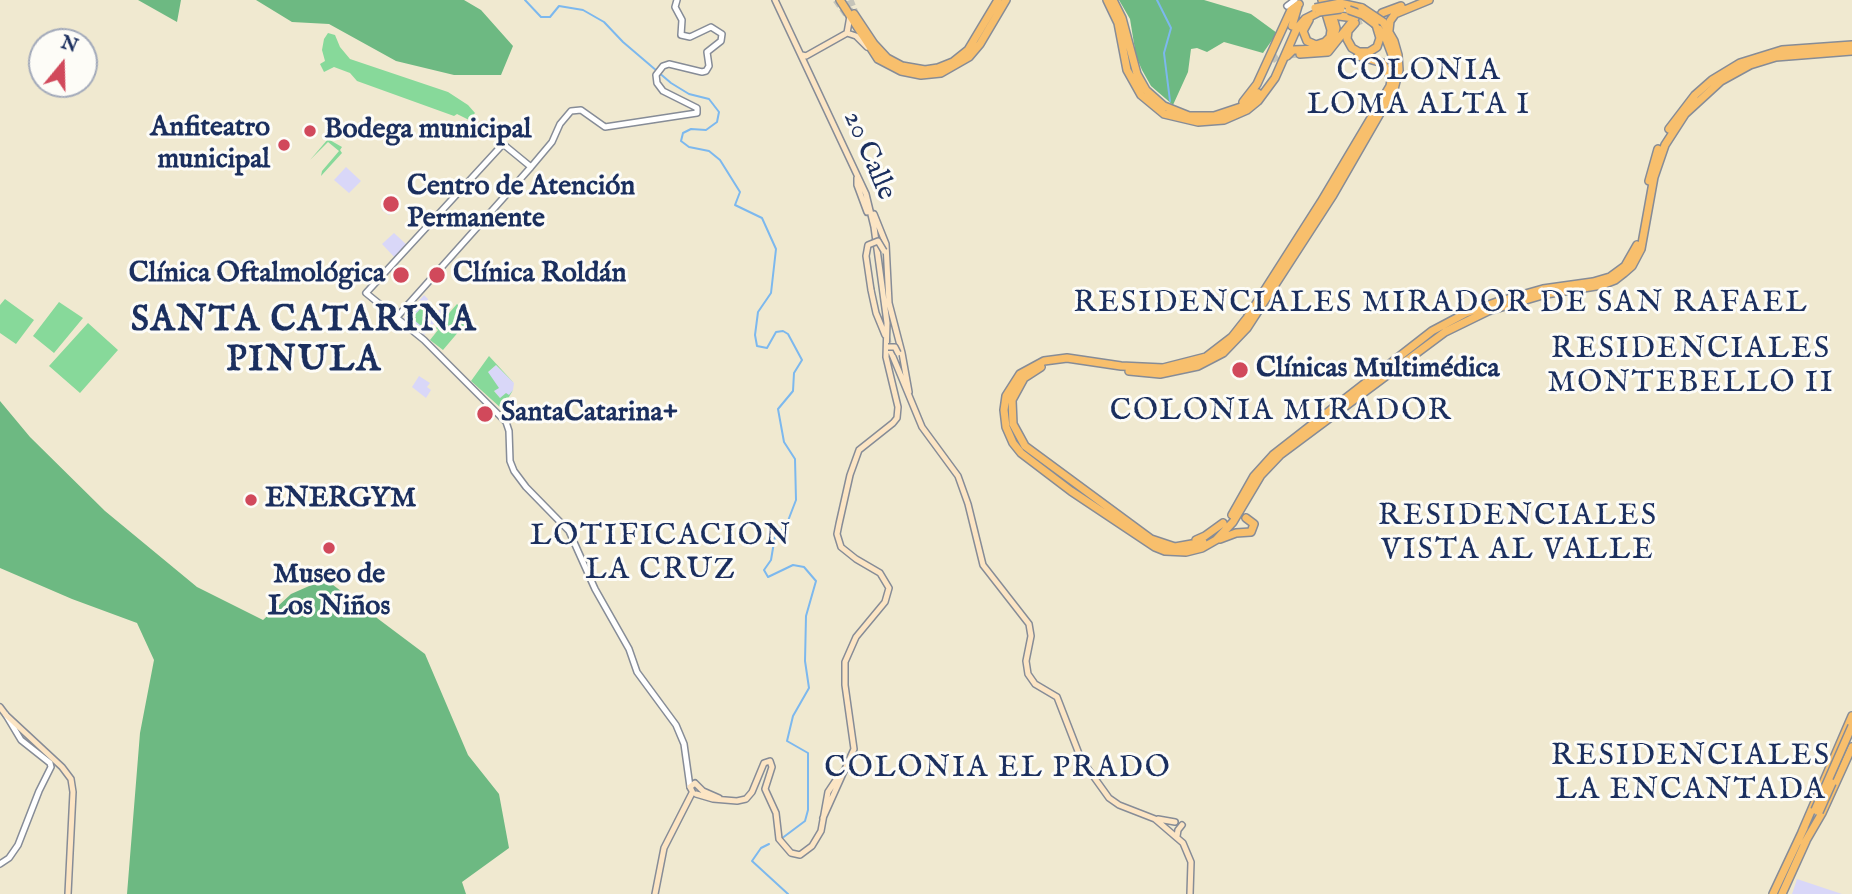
<!DOCTYPE html>
<meta charset="utf-8">
<style>
body{margin:0}
#map{position:relative;width:1852px;height:894px;overflow:hidden;background:#f0e9d0;font-family:"IM FELL English",serif}
canvas{display:block}
.north{position:absolute;left:28px;top:28px;width:70px;height:70px;box-sizing:border-box;background:#fdfcf7;border:2px solid #a3aaba;border-radius:50%;rotate:19deg;font-size:19px;font-weight:700;line-height:28px;text-align:center;color:#1b2f5e}
.north::after{content:'';display:block;margin:auto;width:24px;height:32px;background:#d1495b;clip-path:polygon(50% 0,100% 100%,50% 72%,0 100%)}
</style>
<div id="map">
<canvas width="1852" height="894"></canvas>
<div class="north">N</div>
</div>
<script>
const ctx = document.querySelector('canvas').getContext('2d');
ctx.lineJoin = 'round';
function paint(path, color) { ctx.fillStyle = color; ctx.fill(path, 'evenodd'); }
const toPath = rows => new Path2D(rows.map(r => 'M' + r).join(''));
function strokePath(path, color, width, dash) { ctx.strokeStyle = color; ctx.lineWidth = width; ctx.lineCap = dash ? 'butt' : 'round'; ctx.setLineDash(dash || []); ctx.stroke(path); }
function label(font, color, halo, rows, align = 'center') {
  ctx.font = font + ' "IM FELL English",serif'; ctx.lineWidth = 6; ctx.setLineDash([]); ctx.textBaseline = 'middle'; ctx.strokeStyle = halo; ctx.fillStyle = color; for (const [text, x, y, turn = 0] of rows) {
    ctx.save(); ctx.translate(x, y); ctx.rotate((+turn || 0) * Math.PI / 180); ctx.textAlign = isNaN(turn) ? turn : align; if (halo) ctx.strokeText(text, 0, 0); ctx.fillText(text, 0, 0); ctx.restore();
  }
}
paint(toPath([
 [346,167,361,181,349,193,334,180],
 [391,194,401,202,389,215,382,210,384,208,382,205],
 [394,233,407,245,396,259,382,244],
 [424,295,428,299,427,302,438,311,440,309,444,312,424,335,403,319],
 [496,365,514,383,513,390,509,396,500,398,494,391,497,388,487,373],
 [419,376,430,383,427,387,431,390,426,398,412,387],
 [1797,879,1842,894,1792,894]
]), '#d9d7f8');
paint(toPath([
 [328,33,335,35,340,47,350,59,448,92,468,105,475,113,469,120,457,114,454,116,357,81,350,73,334,67,324,72,320,64,325,61,322,50,324,39],
 [328,139,342,147,340,150,342,153,321,176,322,171,339,151,328,142,310,160],
 [5,299,34,320,16,344,0,333,0,305],
 [59,302,83,318,54,353,33,336],
 [457,304,471,317,443,350,430,340,438,330,436,328],
 [422,307,431,314,421,326,412,318],
 [88,323,118,350,80,393,49,366],
 [489,356,514,383,496,365,488,372,499,388,494,391,500,398,506,393,509,395,513,390,502,409,471,381]
]), '#87d99a');
paint(toPath([
 [138,0,181,0,177,22],
 [256,0,464,0,481,10,513,46,501,75,454,75,396,61,329,24,292,22],
 [1119,0,1204,0,1251,14,1277,33,1263,53,1224,42,1207,52,1197,48,1191,49,1188,72,1173,105,1151,86,1142,70,1136,56,1130,19],
 [0,401,30,437,105,511,197,587,263,620,291,594,325,579,425,654,468,755,499,794,509,848,462,882,466,894,127,894,140,733,154,660,137,623,72,599,0,568]
]), '#6db982');
strokePath(toPath([
 [525,0,541,17,550,17,559,6,583,10,604,22,623,42,671,83,689,94,709,99,719,112,717,122,706,130,691,129,683,133,681,141,689,147,709,151,720,160,740,192,735,205,762,218,776,249,771,293,758,312,755,335,757,346,767,348,776,332,783,331,788,334,802,360,794,373,793,391,778,409,784,442,795,459,796,500,786,526,775,536,771,560,764,570,768,577,793,565,804,567,816,581,806,616,805,661,809,688,793,716,787,741,808,753,808,810,805,821,781,839],
 [1157,0,1171,28,1164,53,1170,101],
 [769,844,761,848,752,861,788,894]
]), '#7cb8ee', 2);
strokePath(toPath([
 [883,316,891,351]
]), '#c5c4b9', 5, [5, 2.5]);
strokePath(toPath([
 [836,0,847,15,854,10,850,0],
 [1355,23,1382,13],
 [1272,60,1278,56,1300,54]
]), '#c5c4b9', 7, [7, 3.5]);
const tertiary = toPath([
 [1287,6,1295,0],
 [531,167,503,144,366,293,424,340,506,422,509,431,510,461,514,471,526,487,569,531,595,589,629,649,637,672,676,725,684,744,690,787],
 [397,317,531,167,552,142,560,124,571,111,581,110,605,127,697,113,697,108,663,91,657,83,656,75,663,66,669,64,702,72,706,71,709,66,707,52,721,41,722,34,711,27,690,37,681,35,682,20,675,7,677,0],
 [0,864,9,858,18,845,39,791,51,767,50,763,21,740,6,715]
]);
const secondary = toPath([
 [775,0,866,194,874,227,887,323,886,357,898,407,897,418,893,423,859,450,850,475,839,524,837,534,841,547,856,559,880,573,889,588,885,602,856,637,845,662,845,685,854,749,823,818],
 [847,33,856,36,867,47],
 [802,55,806,56,847,33,850,16],
 [857,178,857,185,867,212],
 [874,214,886,244,889,303,902,353,909,392],
 [871,290,876,313,885,335],
 [891,352,922,427,958,476,968,504,983,565,1029,624,1031,636,1026,661,1028,674,1035,684,1057,697,1081,759,1109,798,1119,805,1155,819,1183,843,1191,862,1190,894],
 [0,707,6,715,62,767,71,779,73,792,68,894],
 [693,793,690,787,695,783,703,791,719,798],
 [696,794,713,799,737,801,746,799,752,792,764,763,770,761,772,767,765,789,776,813,779,839,791,853,800,855,812,846,821,831,828,792,840,774],
 [1158,819,1175,822],
 [1177,836,1178,830,1182,825],
 [655,894,664,848,692,793]
]);
const trunk = toPath([
 [840,0,878,59,901,71,921,75,941,73,969,57,980,44,1006,0],
 [1107,0,1118,23,1127,70,1141,95,1164,114,1198,122,1224,120,1247,110,1258,101,1275,78,1297,28,1305,19,1319,12],
 [1113,0,1122,18,1137,74,1146,90,1164,106,1189,116,1214,116,1241,107,1258,93],
 [1340,3,1362,8],
 [1333,7,1339,16,1354,18],
 [1382,13,1401,6],
 [854,14,874,44,887,58,902,66,925,70,938,68,953,62,968,50,998,0],
 [1309,20,1303,31,1307,41,1316,45,1325,42,1330,37,1331,30,1322,0],
 [1355,23,1348,31,1347,39,1352,48,1359,52,1369,52,1377,47,1380,38,1377,28],
 [1375,24,1386,39,1392,55,1393,68,1390,86,1321,202,1247,318,1232,337,1206,357,1163,368,1121,366,1067,358,1044,361,1020,374,1006,396,1004,410,1006,427,1013,443,1021,453,1071,491,1155,547,1165,551,1186,552,1202,548,1216,540,1233,522,1261,475,1280,455,1445,332,1488,311,1546,294,1602,285,1615,280,1624,273,1632,266,1641,249,1654,177,1665,145,1685,114,1721,81,1750,65,1776,57,1852,51],
 [1292,26,1298,6],
 [1389,30,1390,21,1395,14,1429,0],
 [1300,54,1328,52,1355,18],
 [1287,56,1293,50,1320,49,1333,41,1336,28,1328,0],
 [1358,56,1383,63,1391,79],
 [1243,102,1257,84,1291,10,1299,4],
 [1669,129,1695,95,1712,80,1740,63,1782,50,1852,45],
 [1649,181,1658,149],
 [1041,367,1024,378,1012,400,1013,424,1025,446,1151,539,1175,547,1203,542],
 [1129,371,1160,374,1198,366,1223,353,1247,328,1333,195,1394,89,1399,70,1398,55,1394,41,1383,22],
 [1232,515,1254,476,1273,455,1432,331,1466,313,1497,302,1543,289,1593,282,1610,277,1625,266,1637,245],
 [1220,539,1236,533,1251,532,1254,524,1246,518],
 [1196,540,1205,536,1223,523],
 [1802,832,1852,716],
 [1804,844,1822,813,1852,747],
 [1773,894,1804,828],
 [1782,894,1806,841]
]);
strokePath(tertiary, '#868c97', 8);
strokePath(secondary, '#868c97', 8);
strokePath(trunk, '#868c97', 10);
strokePath(tertiary, '#fff', 5);
strokePath(secondary, '#fce5c4', 5);
strokePath(trunk, '#f8bf6c', 7);
const secondaryBridge = toPath([
 [871,290,866,256,868,245,878,241,884,251],
 [888,347,895,347,898,353]
]);
const trunkBridge = toPath([
 [1315,8,1340,3],
 [1362,8,1383,22],
 [1349,10,1363,15,1375,24],
 [1319,12,1341,9],
 [1815,810,1852,726],
 [1819,812,1832,783]
]);
strokePath(secondaryBridge, '#868c97', 8, []);
strokePath(trunkBridge, '#868c97', 10, []);
strokePath(secondaryBridge, '#fce5c4', 5);
strokePath(trunkBridge, '#f8bf6c', 7);
for (const [x, y, r, color] of [
 [310,131,7,"#d1495b"],
 [284,145,7,"#d1495b"],
 [391,204,9,"#d1495b"],
 [401,275,9,"#d1495b"],
 [437,275,9,"#d1495b"],
 [1240,370,9,"#d1495b"],
 [485,414,9,"#d1495b"],
 [251,500,7,"#d1495b"],
 [329,548,7,"#d1495b"]
]) { const dot = new Path2D(); dot.arc(x, y, r, 0, 2 * Math.PI); ctx.fillStyle = color; ctx.fill(dot); strokePath(dot, '#fdfcf7', 2.5); }
label('bold 28px', '#1b2f5e', '#fdfcf7', [
 ["Anfiteatro",270,129,"right"],
 ["municipal",270,161,"right"],
 ["Bodega municipal",324,131],
 ["Centro de Atención",407,188],
 ["Permanente",407,220],
 ["Clínica Oftalmológica",385,275,"right"],
 ["Clínica Roldán",453,275],
 ["Clínicas Multimédica",1256,370],
 ["SantaCatarina+",501,414],
 ["ENERGYM",265,500],
 ["Museo de",329,576,"center"],
 ["Los Niños",329,608,"center"]
], 'left');
label('28px', '#1b2f5e', '#fdfcf7', [
 ["20 Calle",868,156,67]
]);
ctx.letterSpacing = '2px';
label('30px', '#1b2f5e', '#fdfcf7', [
 ["COLONIA",1419,73],
 ["LOMA ALTA I",1419,107],
 ["RESIDENCIALES MIRADOR DE SAN RAFAEL",1441,305],
 ["RESIDENCIALES",1691,351],
 ["MONTEBELLO II",1691,385],
 ["COLONIA MIRADOR",1281,413],
 ["RESIDENCIALES",1518,518],
 ["VISTA AL VALLE",1518,552],
 ["LOTIFICACION",661,538],
 ["LA CRUZ",661,572],
 ["RESIDENCIALES",1691,758],
 ["LA ENCANTADA",1691,792],
 ["COLONIA EL PRADO",998,770]
]);
ctx.letterSpacing = '0px';
ctx.letterSpacing = '2px';
label('bold 35px', '#1b2f5e', '#fdfcf7', [
 ["SANTA CATARINA",304,323],
 ["PINULA",304,363]
]);
ctx.letterSpacing = '0px';
</script>
